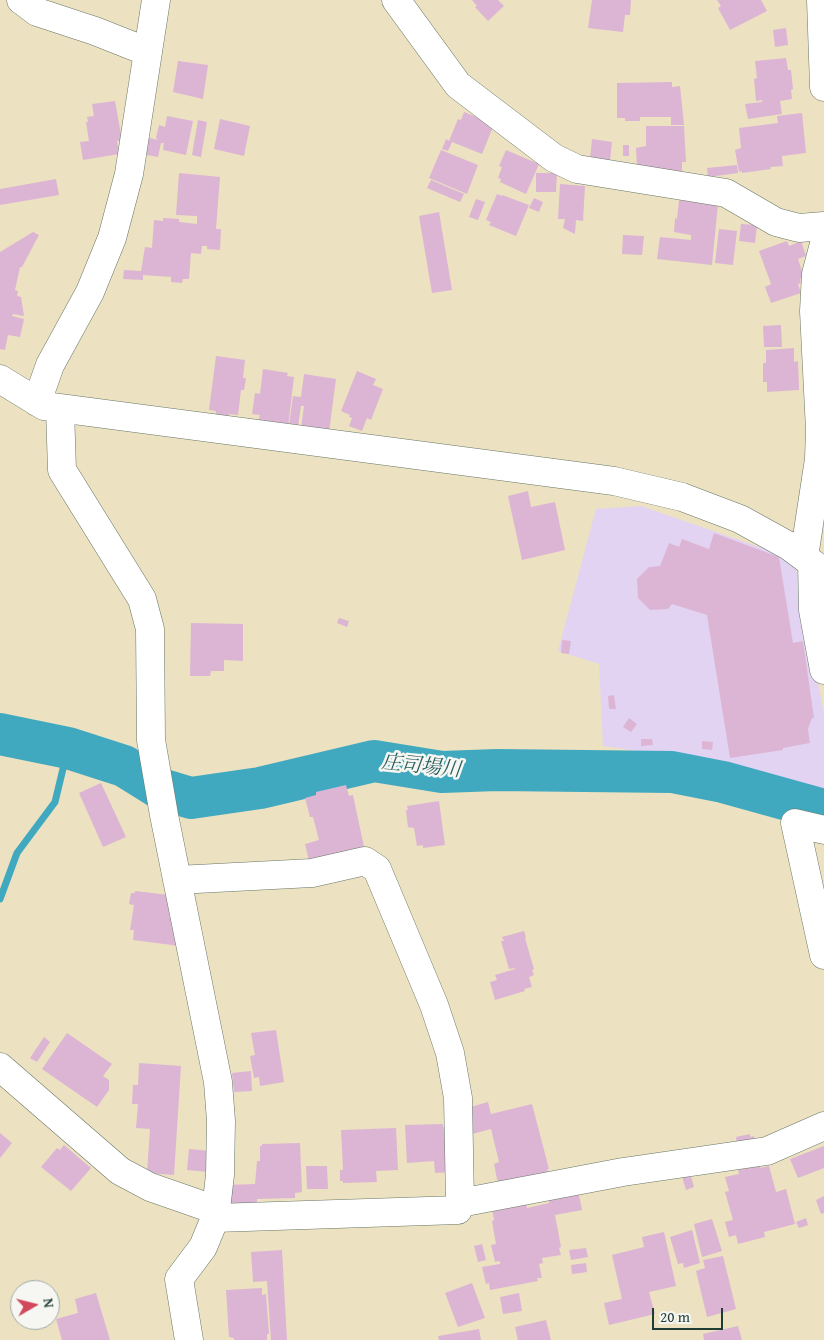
<!DOCTYPE html>
<meta charset="utf-8">
<style>
body{margin:0}
#map{position:relative;width:824px;height:1340px;overflow:hidden;background:#ece1c1;font-family:"Gentium Book Plus",serif}
canvas{display:block}
.north{position:absolute;left:10px;top:1280px;width:50px;height:50px;box-sizing:border-box;background:#f6f6f2;border:1px solid #a0aca6;border-radius:50%;rotate:82deg;font-size:14px;font-weight:700;line-height:20px;text-align:center;color:#1f3d34}
.north::after{content:'';display:block;margin:auto;width:18px;height:22px;background:#d1495b;clip-path:polygon(50% 0,100% 100%,50% 72%,0 100%)}
.scale{position:absolute;left:652px;top:1308px;width:71px;height:22px;box-sizing:border-box;border:2px solid #1f3d34;border-top:0;padding-left:6px;font-size:15px;line-height:18px;white-space:nowrap;color:#1f3d34;-webkit-text-stroke:4px #f6f6f2;paint-order:stroke}
</style>
<div id="map">
<canvas width="824" height="1340"></canvas>
<div class="north">N</div>
<div class="scale">20 m</div>
</div>
<script>
const ctx = document.querySelector('canvas').getContext('2d');
ctx.lineJoin = 'round';
function paint(path, color) { ctx.fillStyle = color; ctx.fill(path, 'evenodd'); }
const toPath = rows => new Path2D(rows.map(r => 'M' + r).join(''));
function strokePath(path, color, width, dash) { ctx.strokeStyle = color; ctx.lineWidth = width; ctx.lineCap = dash ? 'butt' : 'round'; ctx.setLineDash(dash || []); ctx.stroke(path); }
function label(font, color, halo, rows, align = 'center') {
  ctx.font = font + ' "Gentium Book Plus","Noto Serif JP",serif'; ctx.lineWidth = 5; ctx.setLineDash([]); ctx.textBaseline = 'middle'; ctx.strokeStyle = halo; ctx.fillStyle = color; for (const [text, x, y, turn = 0] of rows) {
    ctx.save(); ctx.translate(x, y); ctx.rotate((+turn || 0) * Math.PI / 180); ctx.textAlign = isNaN(turn) ? turn : align; if (halo) ctx.strokeText(text, 0, 0); ctx.fillText(text, 0, 0); ctx.restore();
  }
}
paint(toPath([
 [641,506,794,559,824,714,824,791,774,782,708,761,603,746,599,664,558,651,596,509]
]), '#e3d3f2');
strokePath(toPath([
 [0,899,17,853,55,802,68,748]
]), '#40a9c0', 7);
strokePath(toPath([
 [0,734,68,748,124,766,161,789,191,798,260,788,374,761,442,772,497,770,672,772,723,782,824,810]
]), '#40a9c0', 42);
paint(toPath([
 [472,0,498,0,504,6,488,21,475,7,477,6],
 [592,0,631,0,630,15,625,15,623,32,588,28],
 [717,0,761,0,767,11,730,30,718,8,721,6],
 [786,28,788,45,775,47,773,30],
 [786,58,788,70,791,70,793,89,791,90,792,99,780,101,782,114,748,119,745,104,762,102,762,100,756,101,754,79,757,78,755,61],
 [178,61,208,65,203,99,173,92],
 [672,82,672,87,680,86,684,125,671,125,671,117,640,117,640,121,625,121,625,118,617,118,617,83],
 [115,101,122,140,117,141,119,154,83,160,80,142,89,141,86,122,88,122,87,117,94,116,92,104],
 [464,112,489,122,488,125,493,127,482,154,452,142,448,151,442,149,446,139,449,141,458,119,461,120],
 [802,113,806,153,782,156,783,166,770,167,771,169,742,173,742,171,739,172,735,150,741,148,739,128,778,123,777,116],
 [167,116,193,121,186,155,163,150,164,143,161,143,158,157,142,154,145,137,158,140,156,138,159,125,165,127],
 [220,119,250,126,244,156,214,149],
 [198,120,207,122,201,157,192,155],
 [646,126,684,126,686,162,682,162,682,171,642,171,637,169,636,148,646,146],
 [592,139,612,142,610,161,590,159],
 [623,145,629,145,629,156,623,156],
 [441,150,478,165,467,194,429,178],
 [506,150,539,164,526,194,500,182,501,179,498,178,502,167,499,166],
 [737,165,738,173,708,177,707,168],
 [179,173,220,177,216,229,221,229,220,250,207,249,207,246,202,246,201,254,191,253,189,279,183,279,182,283,171,282,171,277,143,275,143,280,123,279,124,270,141,271,145,247,152,248,154,220,163,221,163,218,179,219,179,222,197,224,197,216,176,215],
 [536,173,557,173,556,192,536,192],
 [56,179,59,195,0,205,0,189],
 [431,180,464,194,460,202,427,188],
 [560,184,585,186,583,221,576,220,575,234,563,228,565,219,558,219],
 [497,194,502,196,502,195,529,205,516,236,489,225,491,222,486,220],
 [534,198,543,202,539,212,529,208],
 [476,199,485,202,478,220,469,217],
 [679,200,718,204,712,265,657,259,660,237,691,240,691,235,674,232,675,218,677,219],
 [439,212,452,290,432,293,419,216],
 [741,224,757,225,755,243,739,241],
 [719,229,737,231,733,265,715,263],
 [33,232,39,235,22,267,20,267,15,290,18,291,17,296,21,297,24,316,13,314,12,316,24,319,20,337,8,335,5,350,0,349,0,252],
 [623,235,644,236,642,255,622,254],
 [787,241,789,246,801,241,806,256,798,259,804,277,800,279,801,283,798,284,801,293,771,303,765,287,771,284,759,251],
 [781,325,782,347,764,347,763,326],
 [794,348,794,362,798,361,799,390,767,392,767,382,763,382,763,363,766,363,766,350],
 [216,356,245,360,243,378,246,378,244,390,241,390,238,415,229,414,228,419,215,417,216,411,209,410],
 [263,369,288,373,287,376,294,377,288,427,258,423,260,415,252,414,255,393,260,394],
 [357,371,376,379,373,385,383,389,371,420,367,418,362,431,349,426,352,418,349,417,350,415,341,411],
 [304,374,336,379,329,432,301,428,304,406,301,406,298,426,289,425,293,396,301,397],
 [528,491,531,507,555,502,565,550,522,560,508,496],
 [714,533,779,557,793,643,803,641,814,718,812,718,808,729,810,743,783,748,783,750,730,758,707,615,672,604,668,609,650,610,638,598,637,579,649,567,660,566,669,543,679,547,682,539,709,549],
 [339,618,349,621,347,627,337,623],
 [191,623,243,624,243,661,224,660,224,671,211,671,210,676,190,676],
 [562,640,571,641,569,654,561,653],
 [614,695,616,709,609,709,608,696],
 [629,718,637,724,631,732,623,727],
 [641,739,652,739,653,745,641,746],
 [702,741,713,742,712,750,702,749],
 [101,783,126,837,103,847,79,793],
 [346,785,349,796,353,795,364,847,349,850,351,859,311,869,305,844,319,840,313,817,310,817,305,798,316,795,316,792],
 [439,801,445,845,423,848,423,845,417,846,414,828,408,827,406,810,408,810,407,806],
 [135,891,169,895,168,905,171,906,169,917,175,917,180,946,133,940,134,930,130,930,134,905,129,904,131,893,135,893],
 [524,931,526,937,525,938,534,969,532,970,534,975,529,977,532,987,524,989,525,991,495,1000,490,982,497,980,495,975,515,969,515,968,509,969,501,941,504,941,502,937],
 [276,1030,284,1082,260,1086,259,1077,254,1078,250,1056,255,1055,251,1033],
 [67,1033,112,1064,103,1076,109,1080,109,1090,97,1107,42,1069],
 [44,1037,50,1042,37,1062,30,1058],
 [139,1063,181,1066,174,1175,147,1173,150,1129,136,1128,138,1104,132,1104,133,1085,138,1085],
 [251,1071,252,1091,234,1092,232,1073],
 [488,1102,491,1114,532,1104,549,1169,547,1169,549,1177,499,1189,494,1164,499,1162,491,1129,472,1134,467,1108],
 [443,1124,443,1127,449,1126,451,1172,435,1173,434,1161,407,1163,405,1125],
 [396,1128,398,1170,376,1171,377,1182,343,1183,343,1181,340,1181,340,1170,343,1170,341,1130],
 [0,1133,12,1143,0,1158],
 [750,1134,750,1137,754,1136,755,1142,737,1146,736,1137],
 [300,1143,302,1192,295,1193,295,1198,257,1199,257,1205,229,1206,229,1185,255,1184,257,1161,260,1161,260,1146,262,1146,262,1144],
 [64,1145,91,1168,71,1191,41,1167,57,1148,60,1150],
 [824,1146,824,1168,798,1178,790,1159],
 [189,1149,211,1151,209,1172,187,1170],
 [760,1165,760,1168,769,1166,776,1192,786,1189,795,1224,764,1232,765,1237,738,1244,736,1235,729,1237,725,1222,733,1220,725,1192,729,1191,725,1177,739,1174,738,1170],
 [306,1166,327,1166,328,1189,307,1189],
 [689,1170,694,1187,686,1190,681,1173],
 [578,1190,582,1210,555,1215,561,1247,559,1248,561,1255,542,1258,543,1263,539,1264,542,1278,537,1278,538,1281,490,1290,489,1283,486,1284,482,1267,500,1264,500,1261,495,1262,491,1245,496,1244,492,1221,494,1220,491,1203,525,1196,527,1208,549,1203,548,1195],
 [824,1196,824,1213,821,1214,816,1200],
 [806,1218,808,1225,799,1228,796,1222],
 [712,1219,722,1251,702,1257,694,1224],
 [692,1230,700,1263,684,1268,683,1263,678,1264,670,1237],
 [664,1232,676,1286,649,1292,655,1314,609,1325,604,1303,622,1299,612,1255,644,1247,642,1237],
 [482,1244,486,1260,478,1262,474,1246],
 [586,1248,588,1257,571,1260,569,1250],
 [282,1250,287,1340,271,1340,267,1281,253,1282,251,1252],
 [723,1256,736,1309,707,1317,696,1271,705,1268,703,1260],
 [586,1263,587,1272,572,1274,571,1265],
 [472,1283,485,1318,458,1327,445,1293],
 [262,1288,262,1295,266,1294,269,1334,267,1334,267,1340,234,1340,234,1338,229,1337,226,1290],
 [96,1293,110,1340,62,1340,56,1319,78,1313,75,1299],
 [519,1293,522,1311,503,1314,500,1297],
 [546,1320,551,1340,518,1340,515,1327],
 [738,1326,742,1340,704,1340,703,1334],
 [479,1329,481,1340,439,1340,438,1336]
]), '#dcb5d4');
const minor = toPath([
 [21,0,37,12,95,31,148,52],
 [396,0,458,85,554,158,577,169,726,193,776,222,799,228,824,226],
 [0,379,44,406,614,481,682,497,740,519,789,546,824,572],
 [37,402,50,365,90,292,112,238,129,174,156,0],
 [60,409,62,470,142,599,150,629,151,740,164,815,218,1082,221,1121,220,1175,215,1218,203,1247,179,1279,189,1340],
 [804,557,819,459,820,430,814,311,816,274,824,244],
 [812,563,813,610,824,670],
 [824,830,795,823,824,955],
 [177,880,312,873,365,861,377,869,434,1005,450,1053,458,1098,460,1203,458,1210,215,1218],
 [0,1067,120,1171,150,1187,216,1210],
 [460,1203,623,1172,767,1151,824,1126]
]);
const tertiary = toPath([
 [821,0,824,87]
]);
strokePath(minor, '#677665', 29);
strokePath(tertiary, '#677665', 29);
strokePath(minor, '#fff', 28);
strokePath(tertiary, '#fff', 28);
label('italic 20px', '#295d5e', '#f6f6f2', [
 ["庄司場川",421,767,6]
]);
</script>
